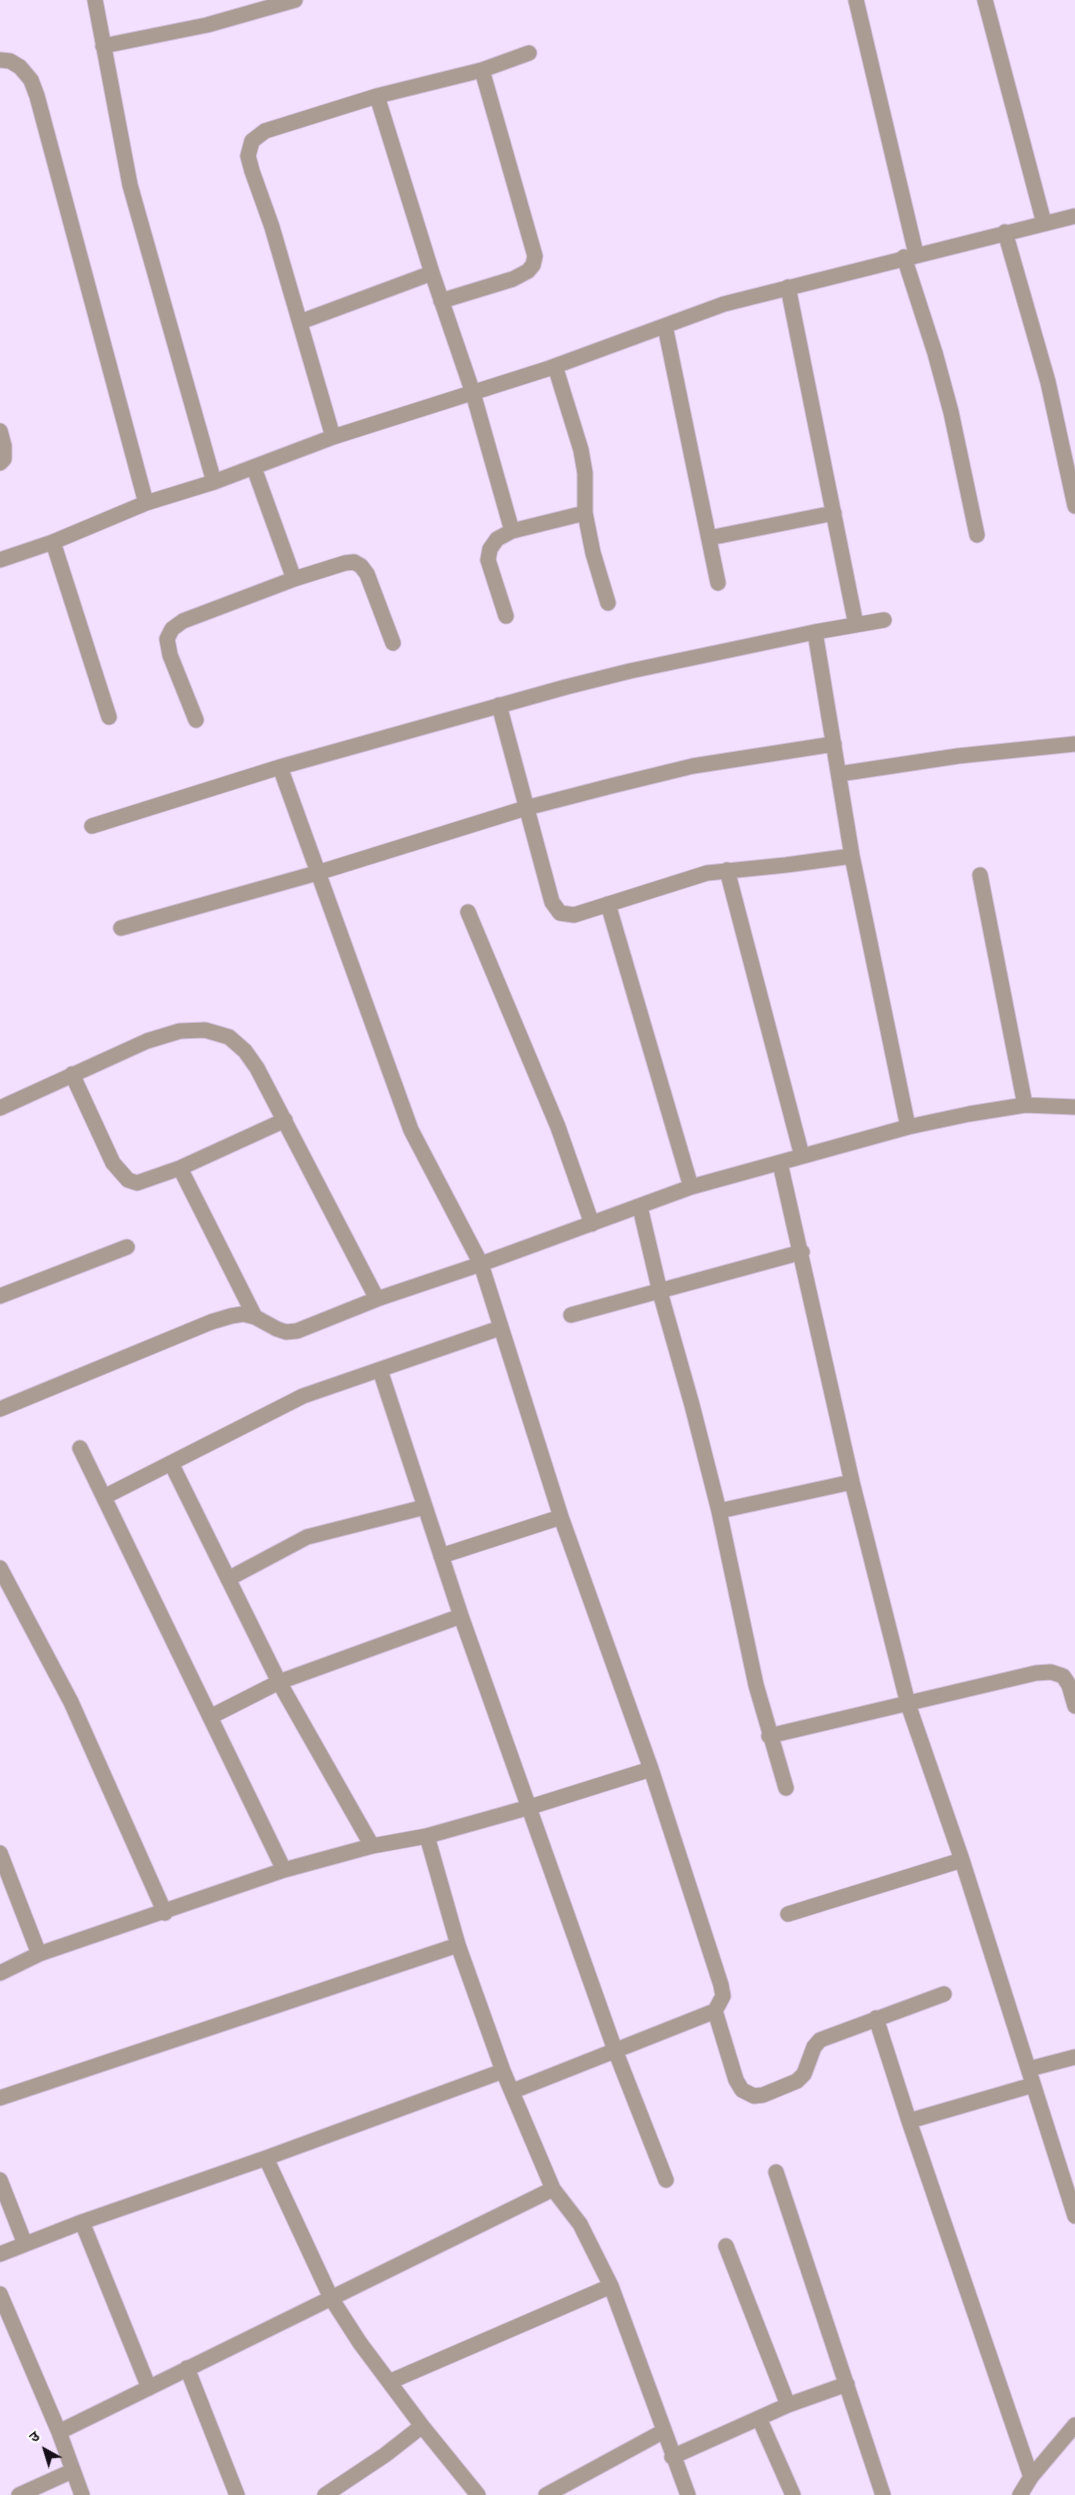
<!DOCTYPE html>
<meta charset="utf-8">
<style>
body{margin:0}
#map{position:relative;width:1075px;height:2495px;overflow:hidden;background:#f3dfff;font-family:Overpass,"Noto Sans Devanagari",sans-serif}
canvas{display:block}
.north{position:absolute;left:20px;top:2425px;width:50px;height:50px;-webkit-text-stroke:4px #fff;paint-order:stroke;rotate:321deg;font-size:14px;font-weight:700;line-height:20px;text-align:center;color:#17101a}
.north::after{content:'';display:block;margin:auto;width:18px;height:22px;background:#17101a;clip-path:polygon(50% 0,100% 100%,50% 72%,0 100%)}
</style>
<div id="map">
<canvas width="1075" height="2495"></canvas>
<div class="north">उ</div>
</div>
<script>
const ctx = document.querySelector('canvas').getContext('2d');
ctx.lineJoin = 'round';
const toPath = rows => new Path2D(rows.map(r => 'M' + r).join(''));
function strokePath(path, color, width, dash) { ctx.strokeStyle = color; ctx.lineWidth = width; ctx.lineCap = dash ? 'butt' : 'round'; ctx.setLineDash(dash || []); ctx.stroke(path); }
const minor = toPath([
 [95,0,130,185,214,482],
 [856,0,916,254],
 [985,0,1044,223],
 [103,46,207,25,295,0],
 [0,60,10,61,20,67,31,80,37,96,146,503],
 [377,96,432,273,473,393,512,531],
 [1005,232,1048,382,1075,506],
 [904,257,935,353,951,412,977,535],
 [788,287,856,625],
 [441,301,513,279,528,271,533,265,535,256,482,70],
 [300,322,432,273],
 [665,326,718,583],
 [555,366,581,450,585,473,585,513,593,553,608,603],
 [0,431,4,446,4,459,0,463],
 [333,437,272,227,252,171,248,156,252,141,265,131,377,96,482,70,529,53],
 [254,468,294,579],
 [709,538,834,513],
 [53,542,109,717],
 [0,560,53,542,146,503,214,482,333,437,547,369,724,304,1075,216],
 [506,616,488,560,490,549,497,539,512,531,585,513],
 [815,632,852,856,908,1127],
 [499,705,552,902,560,913,574,915,707,873,786,865,852,856],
 [196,720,170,655,167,639,172,629,183,621,294,579,345,563,354,562,361,566,367,574,393,643],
 [280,767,411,1130,481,1264,561,1517,651,1769,721,1985,723,1996,715,2011,513,2091],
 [839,774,958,756,1075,744],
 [92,826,280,767,566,687,630,671,815,632,884,620],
 [727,870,802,1156],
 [980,875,1025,1105],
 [608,904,691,1187],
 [468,912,558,1127,592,1224],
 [121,928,317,873,526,808,611,786,693,766,834,744],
 [72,1074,113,1163,128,1180,137,1183,180,1168,285,1120],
 [0,1108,147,1041,180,1031,205,1030,229,1037,245,1051,257,1068,377,1299],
 [780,1163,852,1482,908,1704,962,1860,1075,2216],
 [180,1168,255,1317],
 [640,1207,660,1292,692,1405,719,1511,756,1685,786,1788],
 [0,1296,127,1247],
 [571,1315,802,1252],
 [380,1370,461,1616,615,2050,666,2180],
 [0,1409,211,1322,231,1316,243,1314,255,1317,277,1329,286,1332,297,1331,377,1299,481,1264,691,1187,908,1127,969,1114,1025,1105,1075,1107],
 [80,1448,284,1870],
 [171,1463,279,1682,372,1846],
 [104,1497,303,1396,500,1328],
 [719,1511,852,1482],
 [441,1556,561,1517],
 [0,1568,71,1702,165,1913],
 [228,1579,307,1537,425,1507],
 [210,1717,279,1682,461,1616],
 [769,1736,1036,1673,1051,1672,1063,1676,1069,1685,1075,1706],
 [427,1836,458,1945,503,2071,553,2189,580,2224,611,2286,688,2495],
 [0,1853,39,1954],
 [788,1914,962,1860],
 [0,1973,39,1954,284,1870,372,1846,427,1836,530,1807,651,1769],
 [715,2011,736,2080,742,2090,754,2096,763,2095,797,2081,804,2074,814,2047,820,2040,944,1994],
 [876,2018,909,2121,1031,2477],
 [1029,2069,1075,2057],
 [0,2098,458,1945],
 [909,2121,1033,2085],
 [266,2158,331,2298,360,2343,422,2426,478,2495],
 [776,2172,883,2495],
 [0,2180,25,2244],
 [82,2222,149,2388],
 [726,2246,788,2405],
 [0,2254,82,2222,266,2158,503,2071],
 [0,2294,59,2432,82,2495],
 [187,2368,237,2495],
 [389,2382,611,2286],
 [759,2418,793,2495],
 [59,2432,553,2189],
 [672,2457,788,2405,847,2384],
 [19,2495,72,2471],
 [325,2495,385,2455,422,2426],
 [546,2495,664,2431],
 [1020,2495,1031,2477,1075,2425]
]);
strokePath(minor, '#d0beda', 17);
strokePath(minor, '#aa9b93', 15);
</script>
